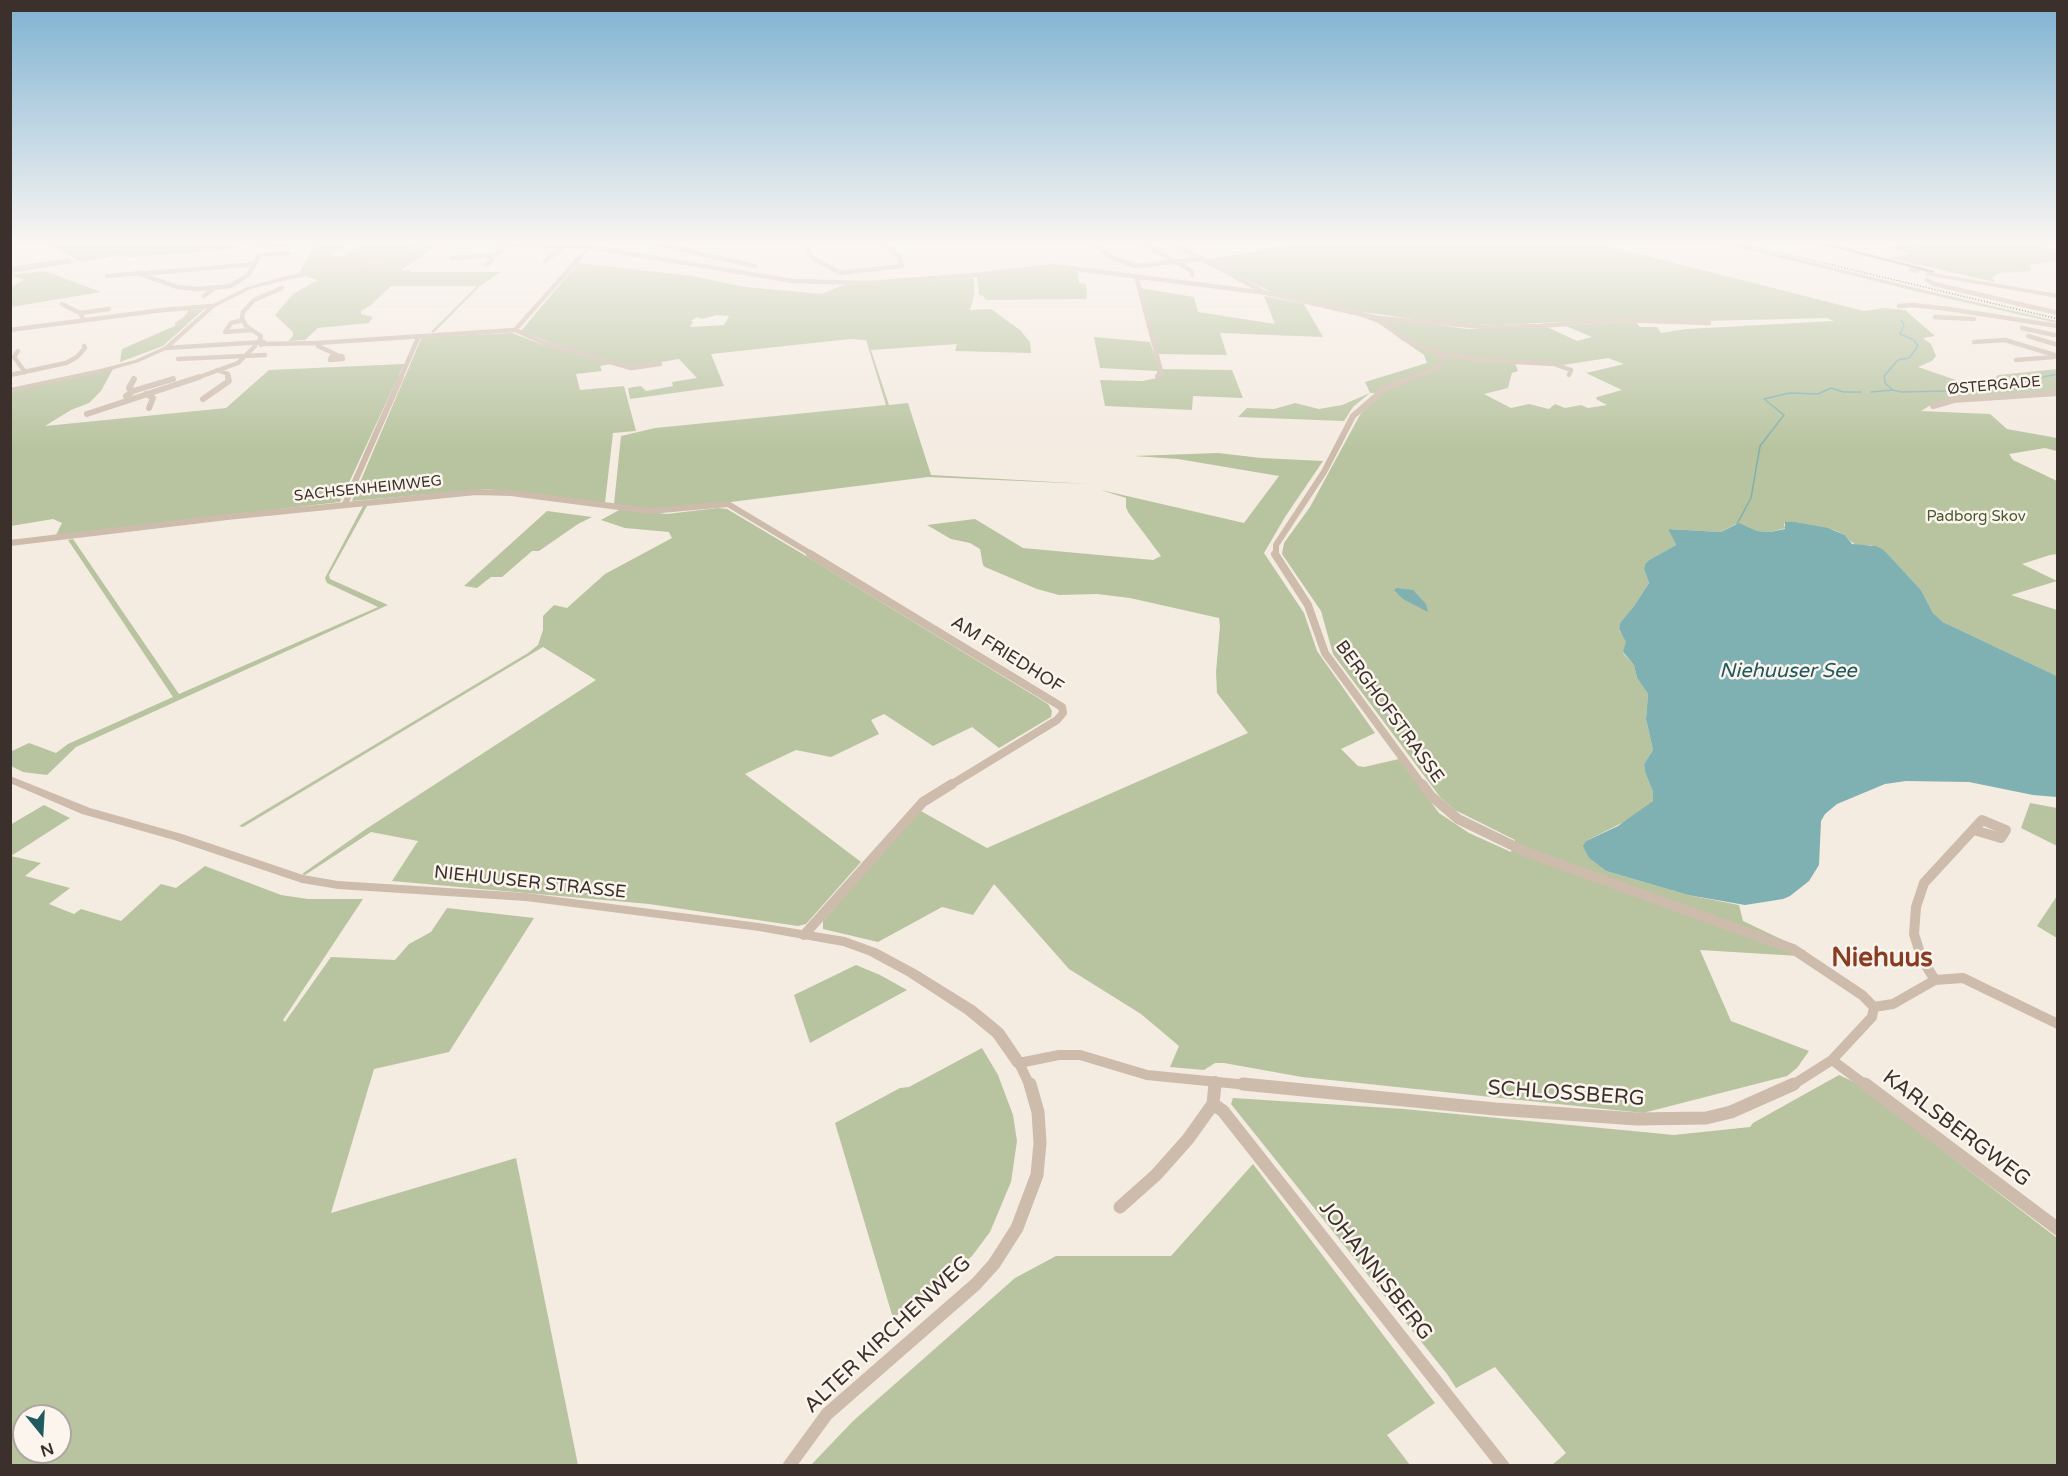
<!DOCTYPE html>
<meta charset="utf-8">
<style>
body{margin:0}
#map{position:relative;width:2068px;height:1476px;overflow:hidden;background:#f4ebe1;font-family:"Varela Round",sans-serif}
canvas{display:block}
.frame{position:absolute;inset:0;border:12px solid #3b302b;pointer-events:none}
.north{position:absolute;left:12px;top:1404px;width:60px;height:60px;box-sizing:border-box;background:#fbf5ee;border:2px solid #aea6a0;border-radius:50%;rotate:162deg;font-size:16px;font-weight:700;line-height:24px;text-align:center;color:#3b302b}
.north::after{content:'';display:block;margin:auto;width:21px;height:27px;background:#1f5a5e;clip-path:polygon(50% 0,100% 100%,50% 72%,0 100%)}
</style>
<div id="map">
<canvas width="2068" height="1476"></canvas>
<div class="frame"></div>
<div class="north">N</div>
</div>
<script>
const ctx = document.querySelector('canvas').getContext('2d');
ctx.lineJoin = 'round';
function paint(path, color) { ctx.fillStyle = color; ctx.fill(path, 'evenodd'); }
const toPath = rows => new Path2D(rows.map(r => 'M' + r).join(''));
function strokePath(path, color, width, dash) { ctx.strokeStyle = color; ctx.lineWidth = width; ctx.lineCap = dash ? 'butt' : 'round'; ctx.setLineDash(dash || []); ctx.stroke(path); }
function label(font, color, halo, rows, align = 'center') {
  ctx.font = font + ' "Varela Round",sans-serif'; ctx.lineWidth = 5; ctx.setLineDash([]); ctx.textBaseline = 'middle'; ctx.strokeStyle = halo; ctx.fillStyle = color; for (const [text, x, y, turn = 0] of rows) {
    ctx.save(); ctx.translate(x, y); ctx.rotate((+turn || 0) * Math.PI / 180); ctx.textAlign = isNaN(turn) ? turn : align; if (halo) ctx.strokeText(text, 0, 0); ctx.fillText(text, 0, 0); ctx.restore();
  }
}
paint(toPath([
 [45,242,261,242,257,245,244,242,235,244,240,248,236,249,134,257,119,255,81,262],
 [264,242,339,242,334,243,344,246,343,249,333,252,332,256,344,256,348,255,345,252,358,249,364,243,357,242,420,242,404,252,379,260,298,275,315,245,256,248],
 [1305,242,1621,242,1608,246,1864,311,1884,308,1905,310,1935,336,1923,338,1931,344,1936,356,1932,361,1918,367,1974,386,1993,380,1998,375,2057,369,2057,392,1947,400,1934,403,1921,411,1990,414,2007,429,2057,438,2057,451,2045,448,2009,454,2013,460,2057,481,2057,554,2050,555,2022,564,2057,581,2011,595,2057,610,2057,676,1943,622,1933,613,1921,590,1884,550,1871,545,1856,545,1850,541,1845,535,1834,530,1796,522,1785,522,1784,526,1786,528,1770,532,1757,531,1738,523,1721,532,1668,529,1676,545,1649,560,1645,564,1644,569,1649,583,1634,606,1620,623,1619,630,1627,642,1623,653,1634,665,1637,678,1648,694,1646,719,1653,750,1644,764,1645,772,1653,792,1653,801,1632,818,1586,841,1584,846,1589,858,1606,871,1688,895,1739,905,1743,921,1806,951,1799,956,1700,950,1731,1021,1809,1051,1797,1068,1787,1076,1643,1113,1302,1077,1224,1063,1215,1063,1204,1070,1170,1067,1179,1046,1141,1014,1069,969,994,884,973,915,942,907,878,942,823,929,823,921,919,810,987,848,1248,733,1217,693,1216,672,1220,626,1219,618,1130,598,1097,594,1059,595,1037,589,985,567,983,565,980,549,970,543,951,539,927,525,975,519,1023,548,1153,560,1161,556,1128,512,1126,507,1126,498,1101,490,1244,523,1279,476,1178,459,1134,456,1218,453,1261,458,1323,461,1285,517,1264,553,1304,613,1317,651,1375,733,1341,749,1358,766,1364,767,1399,759,1439,813,1469,833,1511,852,1515,840,1455,810,1440,797,1333,654,1321,611,1282,554,1284,543,1310,507,1361,413,1383,393,1370,393,1353,407,1344,421,1238,417,1247,408,1274,409,1295,403,1319,409,1342,405,1370,393,1365,382,1427,363,1424,355,1378,323,1357,315,1468,329,1547,327,1577,341,1592,337,1566,326,1635,321,1640,327,1657,327,1661,333,1686,329,1834,321,1827,318,1705,321,1621,319,1497,325,1436,322,1355,311,1276,294,1206,260],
 [1608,358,1624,364,1586,373,1622,390,1597,397,1596,399,1607,405,1588,408,1581,405,1565,408,1555,404,1549,409,1529,404,1511,408,1484,394,1508,388,1512,373,1518,371,1514,360,1563,365],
 [1716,242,1732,242,1928,291,2057,321,2057,323,1919,292],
 [1921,242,2048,242,2045,247,2058,251,2057,261,2030,265,2032,271,1999,273,1992,278,1995,282,1888,258,1910,254,1890,247],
 [426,244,438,245,401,270,411,270,410,272,501,272,480,286,434,332,431,332,477,286,391,286,371,305,361,311,361,314,373,317,369,323,318,328,305,340,288,341,293,336,293,332,275,315,293,294,318,280,305,276,380,262,408,253],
 [69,258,73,263,11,273,11,267],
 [578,263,693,276,745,287,822,294,843,285,974,278,974,295,970,310,991,309,1020,330,1030,342,1031,353,955,351,957,344,871,350,889,405,908,403,931,475,1089,484,928,477,723,503,652,509,614,504,621,436,655,428,886,405,866,340,850,339,711,354,724,386,630,399,628,388,641,386,646,391,673,386,672,382,697,378,679,359,632,367,551,343,521,331],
 [717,315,729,316,724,325,690,327,693,322,691,321,697,317,702,319],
 [1032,267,1077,269,1079,283,1086,284,1087,299,986,300,983,296,979,295,977,277],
 [45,271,101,292,11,307,11,287,24,280,11,275],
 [1140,288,1194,297,1198,312,1275,324,1264,296,1304,304,1323,337,1220,333,1227,355,1157,354],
 [204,309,163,346,120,362,122,349,177,325,194,310],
 [512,333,543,345,611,364,600,366,602,371,576,374,580,390,624,386,636,431,613,433,605,503,487,489,352,501,421,339,424,337],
 [1094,337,1150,342,1159,369,1232,370,1243,398,1193,396,1192,410,1105,406,1100,380,1142,381,1157,378,1157,371,1100,368],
 [404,364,340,502,56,535,62,523,53,519,11,526,10,395,13,391,113,369,101,391,89,403,71,410,45,426,226,408,269,370],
 [363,506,367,506,329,575,330,579,388,605,76,747,47,775,23,772,11,766,10,752,29,743,56,753,68,744,173,697,68,540,73,539,179,694,378,607,327,583,325,578],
 [718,508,727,509,796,550,1048,704,1052,711,1051,717,999,748,972,727,933,746,884,714,871,720,879,734,831,757,796,750,745,774,861,862,806,924,798,926,649,904,392,881,418,841,371,832,305,875,302,874,366,829,596,680,543,647,243,827,239,826,528,653,538,645,543,630,543,616,554,605,567,608,605,574,672,538,669,532,625,528,601,520,621,509,667,514],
 [547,511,592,517,578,524,539,551,532,551,502,577,491,577,477,588,464,586],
 [2030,803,2057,808,2057,846,2021,828],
 [44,805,70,818,11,856,41,863,25,876,70,888,49,904,74,914,81,909,121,921,161,884,176,888,205,866,281,895,308,899,363,899,283,1020,285,1022,331,957,395,960,409,944,431,932,447,908,534,918,449,1052,374,1069,331,1213,516,1158,578,1465,11,1465,10,825],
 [24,1416,60,1416,60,1452,24,1452],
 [2057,896,2057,938,2037,926],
 [856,965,880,975,907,990,810,1043,794,995],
 [982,1048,998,1075,1013,1115,1017,1141,1011,1182,990,1232,972,1256,939,1285,893,1318,835,1123,900,1088,909,1087],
 [1839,1075,1854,1082,2057,1238,2057,1465,1552,1465,1566,1453,1495,1367,1456,1388,1447,1374,1231,1104,1233,1098,1404,1109,1674,1135,1750,1127,1753,1123],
 [1253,1164,1435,1403,1387,1435,1410,1465,811,1465,853,1421,1015,1278,1056,1256,1171,1256]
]), '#b8c4a0');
paint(toPath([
 [1785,522,1796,522,1828,528,1845,535,1852,544,1876,546,1884,550,1921,590,1933,613,1943,622,2057,676,2057,797,2033,795,1969,782,1906,781,1885,784,1837,804,1825,814,1821,821,1819,865,1809,881,1790,896,1783,899,1745,905,1688,895,1606,871,1589,858,1583,846,1586,841,1618,826,1653,801,1653,792,1645,772,1644,764,1653,750,1646,719,1648,694,1637,678,1634,665,1623,652,1626,642,1619,629,1620,623,1634,606,1649,583,1644,569,1645,564,1649,560,1676,545,1668,529,1721,532,1739,523,1757,531,1770,532,1785,529],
 [1397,588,1413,590,1426,604,1428,612,1403,599,1394,590]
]), '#7fb0b2');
strokePath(toPath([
 [1893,390,1901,392,1996,390,1996,387,2058,374],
 [1871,392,1893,390,1885,383,1884,376,1898,360,1909,358,1918,346,1914,340,1900,334,1904,325,1901,320],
 [1737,524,1751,498,1760,446,1784,415,1764,399,1790,393,1818,394,1831,388,1844,392,1861,392]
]), '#7fb0b2', 1.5);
strokePath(toPath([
 [425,242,589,247,793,281,868,283,976,275,1054,266,1266,293],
 [649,242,755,266],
 [807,242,807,250,813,258,840,273,902,266,899,256,881,242],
 [1095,242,1102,251,1113,258,1136,266,1201,259],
 [1141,242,1192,271,1192,275],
 [1170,242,1266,293,1378,318,1485,327,1539,326,1619,320,1709,323],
 [452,258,494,255,509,245],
 [545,261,566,245],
 [255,264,248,275,230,286,198,289,177,287,140,274,255,264],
 [255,264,259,255,289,253],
 [486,265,493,259,490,256],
 [107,276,142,273],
 [1136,276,1162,375,1157,376],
 [1927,280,1934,284,2058,313],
 [204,296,216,287],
 [62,304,80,313,84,320],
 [1899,306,1913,305,1949,309,2058,326],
 [80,313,109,309],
 [1378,318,1404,339,1436,352,1443,361,1437,368,1410,379],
 [1948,318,1935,317,1974,319],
 [243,320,231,323,225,332,252,330],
 [177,324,186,318,194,307],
 [2022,328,2054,335],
 [10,330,163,310,213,306],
 [515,330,544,343,631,368,660,364],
 [515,330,589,247],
 [2028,336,2058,345],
 [259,342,261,336,246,326,242,318,243,312,254,300,282,288],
 [1974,342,2005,340,2058,356],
 [317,343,318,346,337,355,331,357,330,360,343,359,342,356,337,356],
 [264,344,317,343,515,330],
 [166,348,264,342,261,345],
 [18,351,14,357,25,372],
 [1436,352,1478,360,1554,364,1571,370,1569,375],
 [178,359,265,355],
 [2016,360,2054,357],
 [217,370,228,374,229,379],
 [10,375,66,363,77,357,85,348,84,346],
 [194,379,238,363,255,346],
 [400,379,419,336]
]), '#cdbbac', 4.5);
strokePath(toPath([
 [133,391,129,388,134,379],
 [146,394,153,398,149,408],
 [132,399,126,396,133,391,173,379],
 [203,399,229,381,228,377],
 [1933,406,1954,400,2058,393],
 [87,414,199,377],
 [345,504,401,377],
 [10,543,227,517,476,492,511,493,650,511,728,504,813,555],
 [1276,555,1276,545,1324,472,1353,416,1384,389,1414,377]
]), '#cdbbac', 6);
strokePath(toPath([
 [810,554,1062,707,1063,713,1057,720,949,786],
 [1275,554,1308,605,1325,653,1423,786]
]), '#cdbbac', 8);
strokePath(toPath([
 [1422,784,1431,796,1458,819,1526,852,1793,949,1862,995,1874,1007],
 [804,935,923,802,952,784],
 [1935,980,1922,959,1914,934,1916,907,1924,883,1982,820,2006,830,2001,838,1974,830],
 [1874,1007,1893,1004,1935,980,1963,978,2058,1024],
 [1832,1060,1867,1086],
 [1030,1086,1019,1063,1059,1055,1080,1055,1147,1075,1258,1086],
 [1215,1086,1215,1081],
 [1791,1086,1832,1060,1872,1017,1874,1007]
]), '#cdbbac', 10);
strokePath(toPath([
 [1243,1084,1495,1109,1637,1119,1706,1118,1731,1112,1794,1084],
 [1865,1084,2058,1229],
 [1213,1104,1223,1111,1503,1466],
 [1120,1207,1156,1175,1188,1139,1213,1104,1215,1084],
 [789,1466,827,1414,976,1284,994,1264,1017,1228,1037,1175,1040,1143,1038,1112,1030,1084]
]), '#cdbbac', 13);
paint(toPath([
 [420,242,426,242,406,253,382,261,287,280,251,289,215,307,168,349,139,362,101,373,10,392,10,388,100,369,135,360,164,347,211,305,247,287,286,276,379,259,402,251,420,242],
 [1910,268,1919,270,1920,271,1917,273,1908,271,1910,268],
 [1927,272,2058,294,2058,298,1925,275,1927,272],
 [10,776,90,808,182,834,303,875,338,881,526,893,759,923,845,937,878,949,917,970,975,1006,1003,1029,1026,1063,1024,1067,1019,1069,1014,1067,993,1037,965,1014,907,976,868,955,843,946,759,931,526,901,338,889,302,883,174,840,82,814,10,783,10,776]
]), '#cdbbac');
paint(toPath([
 [1812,242,1822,242,1935,271,1932,273,1812,242]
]), '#a18a7d');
paint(toPath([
 [10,242,15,242,10,245,10,242]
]), '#6c584f');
strokePath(toPath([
 [1736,242,2058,319]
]), '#3b302b', 1.5, [1, 2]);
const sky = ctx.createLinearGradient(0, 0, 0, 449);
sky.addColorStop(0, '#7eb2d2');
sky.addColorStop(0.54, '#faf6f2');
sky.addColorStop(1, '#faf6f200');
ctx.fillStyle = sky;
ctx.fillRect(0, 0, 2068, 449);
label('15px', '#3b302b', '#fbf5ee', [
 ["ØSTERGADE",1994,386,-5],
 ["SACHSENHEIMWEG",368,489,-6]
]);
label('15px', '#4a5a2e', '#fbf5ee', [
 ["Padborg Skov",1976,517]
]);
label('18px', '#3b302b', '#fbf5ee', [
 ["AM FRIEDHOF",1007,655,32],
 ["BERGHOFSTRASSE",1389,712,54],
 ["NIEHUUSER STRASSE",530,883,6]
]);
label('italic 20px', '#1f5a5e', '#fbf5ee', [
 ["Niehuuser See",1788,672]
]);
label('21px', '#3b302b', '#fbf5ee', [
 ["SCHLOSSBERG",1566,1094,4],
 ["KARLSBERGWEG",1956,1129,37],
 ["JOHANNISBERG",1375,1271,52],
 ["ALTER KIRCHENWEG",888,1335,-43]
]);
label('bold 26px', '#8c3b22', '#fbf5ee', [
 ["Niehuus",1882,959]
]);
</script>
